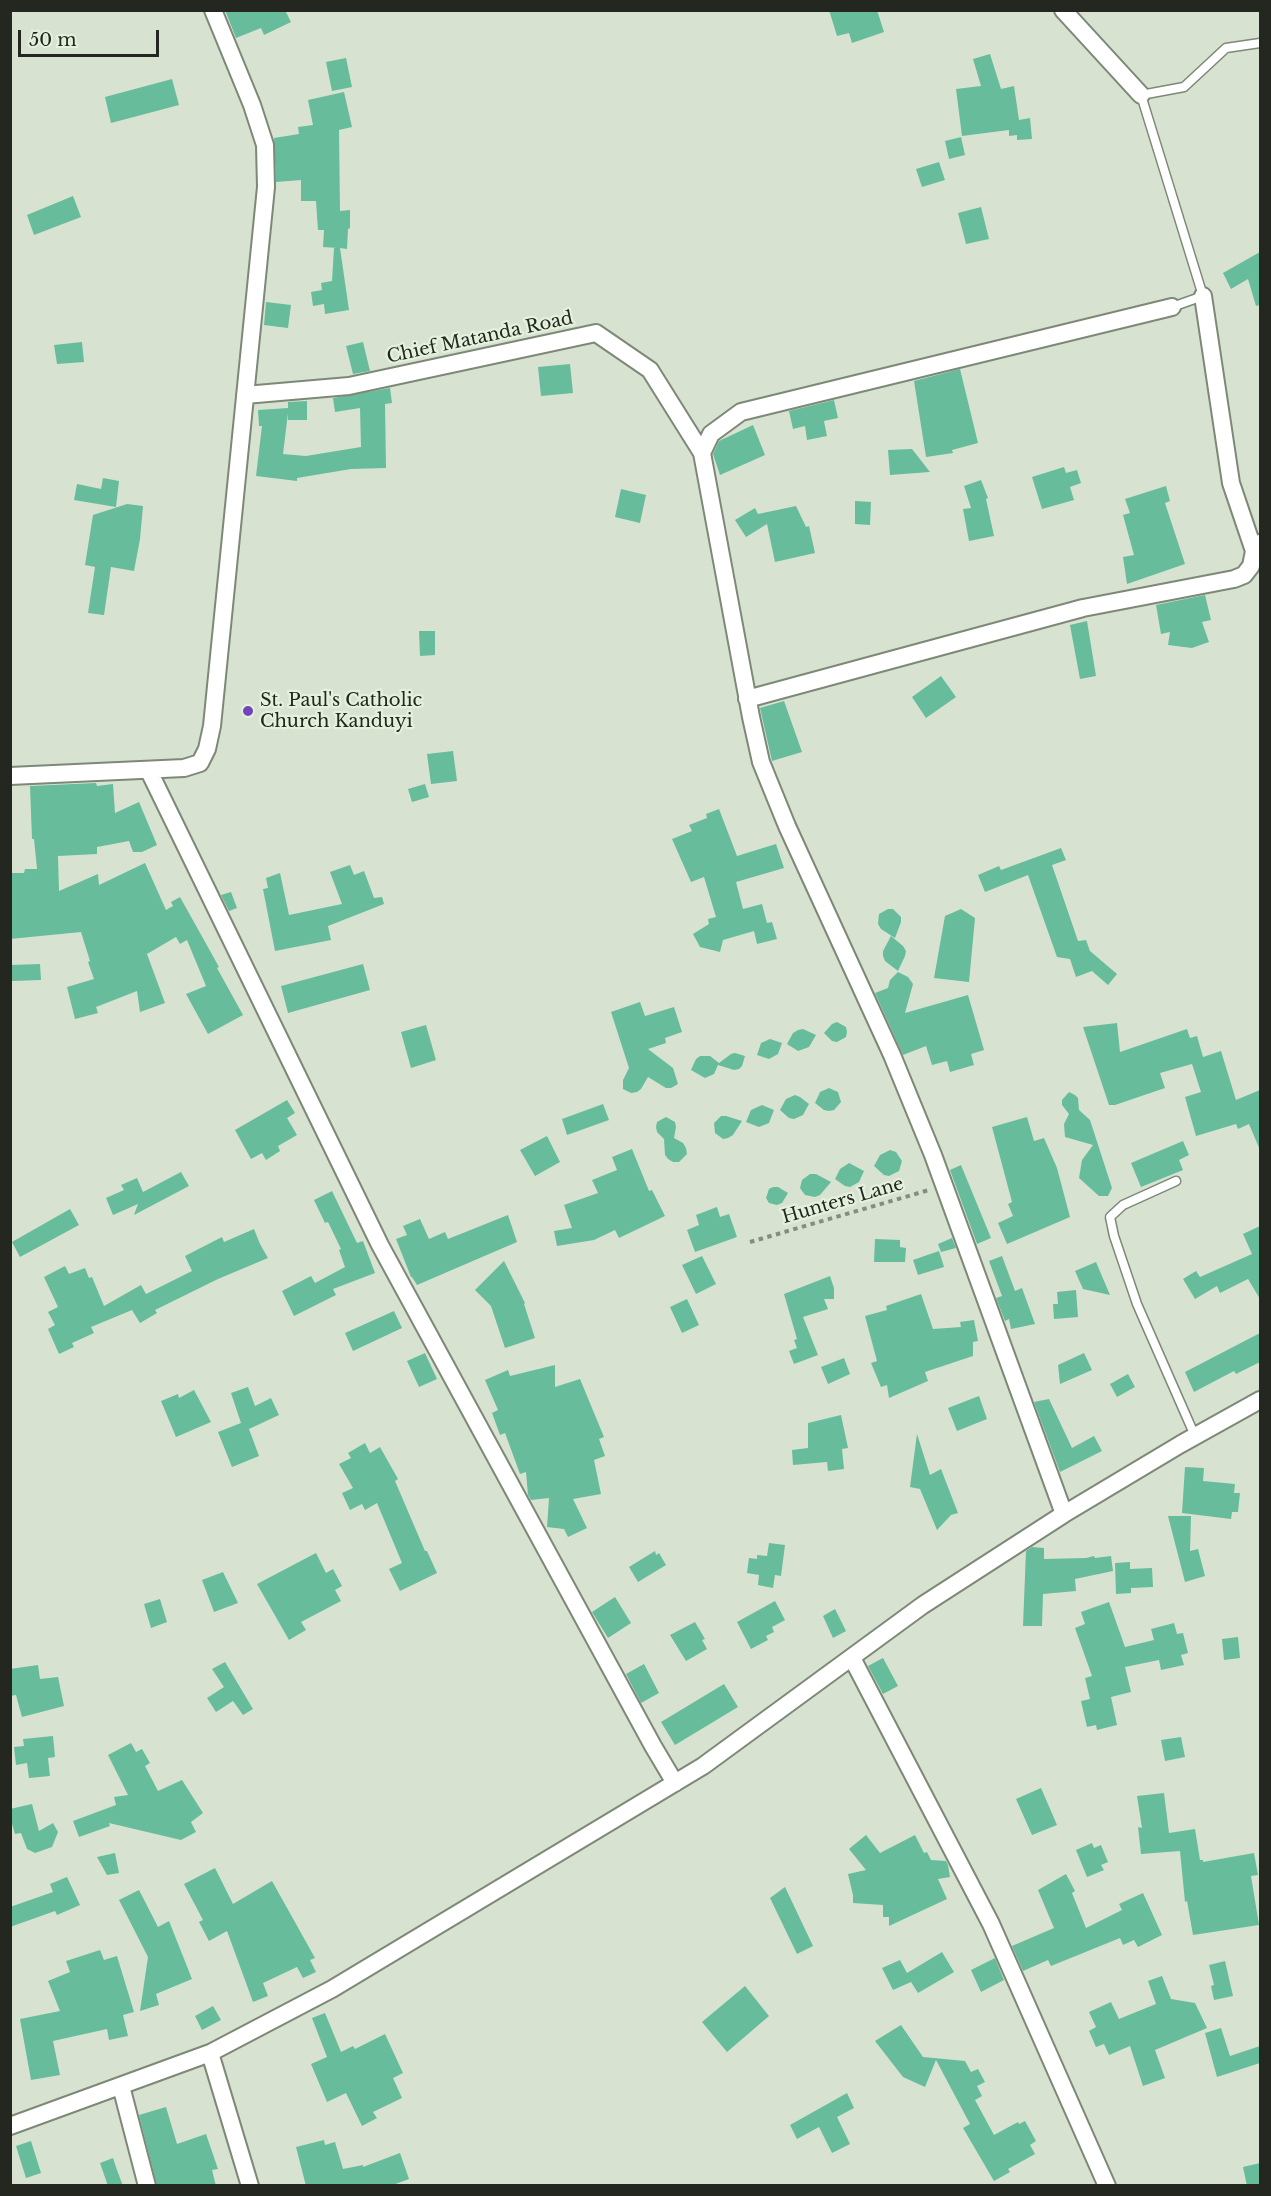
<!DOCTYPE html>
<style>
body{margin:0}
#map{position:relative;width:1271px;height:2196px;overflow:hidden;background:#d7e3d0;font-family:"Libre Baskerville",serif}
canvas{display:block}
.frame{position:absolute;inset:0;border:12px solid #232720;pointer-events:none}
.scale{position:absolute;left:18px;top:30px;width:141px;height:27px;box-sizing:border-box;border:3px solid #232720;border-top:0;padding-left:8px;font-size:18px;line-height:21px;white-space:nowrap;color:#232720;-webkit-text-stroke:4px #e4f1dd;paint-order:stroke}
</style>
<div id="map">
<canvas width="1271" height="2196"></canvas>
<div class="frame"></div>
<div class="scale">50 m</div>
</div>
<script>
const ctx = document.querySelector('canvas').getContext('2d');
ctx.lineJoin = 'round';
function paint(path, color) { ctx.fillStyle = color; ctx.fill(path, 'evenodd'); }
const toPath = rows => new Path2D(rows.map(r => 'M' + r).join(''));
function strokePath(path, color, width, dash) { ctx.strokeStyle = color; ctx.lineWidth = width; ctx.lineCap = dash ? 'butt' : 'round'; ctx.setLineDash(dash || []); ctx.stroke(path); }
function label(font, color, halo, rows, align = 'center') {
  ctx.font = font + ' "Libre Baskerville",serif'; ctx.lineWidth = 4.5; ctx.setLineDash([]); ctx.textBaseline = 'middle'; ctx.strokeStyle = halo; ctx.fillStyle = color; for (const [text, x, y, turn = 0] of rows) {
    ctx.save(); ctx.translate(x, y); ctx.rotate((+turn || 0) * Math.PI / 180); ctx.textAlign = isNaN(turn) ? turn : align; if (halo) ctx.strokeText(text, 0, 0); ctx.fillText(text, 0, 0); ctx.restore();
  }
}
paint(toPath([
 [225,10,285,10,291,22,264,35,261,28,236,38],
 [829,10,877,10,884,32,852,43,849,33,837,36],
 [990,54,1001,89,1014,86,1019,120,1030,118,1032,139,1017,140,1017,135,1009,136,1009,130,962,136,956,89,981,86,973,59],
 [346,58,352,87,332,91,326,62],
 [172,79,179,105,111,123,105,97],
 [344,92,352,127,339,130,340,211,350,210,350,228,348,229,347,249,340,248,349,310,325,314,324,304,313,306,311,292,322,290,321,283,332,281,334,248,338,248,323,247,324,230,318,230,316,201,301,201,301,180,276,182,274,138,299,134,298,127,313,125,308,100],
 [961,137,965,155,949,159,945,141],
 [939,162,945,180,922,187,916,169],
 [73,196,81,217,34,235,27,215],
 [981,207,989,239,966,244,958,213],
 [1260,252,1260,305,1256,306,1248,279,1231,289,1223,273],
 [266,302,291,305,288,328,264,325],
 [82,342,84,362,57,364,54,345],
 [363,342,370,371,353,374,346,346],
 [570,364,573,393,541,396,538,367],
 [960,369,978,443,952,450,953,453,926,457,914,381],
 [390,388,392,403,385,404,386,468,351,469,297,478,297,481,256,476,262,426,259,426,258,410,288,408,288,402,307,401,307,420,288,420,288,413,283,454,306,456,361,447,360,408,335,412,333,398],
 [834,400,838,418,824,421,827,436,807,440,805,426,793,429,789,411],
 [753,425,765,455,720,475,713,454,719,441],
 [912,449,930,472,890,475,888,450],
 [1064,467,1066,473,1077,470,1081,483,1070,487,1074,500,1042,509,1032,477],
 [103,478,119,481,116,507,74,500,77,484,101,489],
 [981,480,988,498,986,499,994,536,969,541,963,509,971,508,964,486],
 [1166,486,1170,501,1165,503,1185,564,1127,584,1123,557,1134,555,1123,515,1130,513,1125,499],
 [621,489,646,495,640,523,615,517],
 [855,501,871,502,870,525,855,524],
 [127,504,143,506,140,539,134,571,111,567,104,615,88,613,95,567,85,565,93,515],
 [796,506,806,527,809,526,815,553,775,562,767,524,746,537,735,520,755,508,758,514],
 [1205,595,1211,620,1202,622,1209,642,1192,648,1168,645,1170,632,1161,634,1156,605],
 [1087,621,1096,676,1080,679,1070,625],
 [419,631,435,631,435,655,420,656],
 [941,676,956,697,926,718,912,697],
 [784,701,802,752,772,761,760,708],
 [453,751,457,781,431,784,427,754],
 [96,783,97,786,113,784,115,813,139,802,157,845,142,852,133,852,129,841,97,847,97,854,58,856,59,891,98,874,99,885,145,863,166,910,173,906,171,902,180,897,219,967,217,968,243,1015,208,1034,186,994,206,986,187,940,180,944,176,937,147,954,165,1003,140,1012,137,991,96,1007,98,1013,75,1019,67,987,94,979,88,962,90,961,81,932,10,939,12,873,24,873,25,869,37,869,34,839,32,839,30,786],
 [425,784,429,797,412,802,408,789],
 [719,809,737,856,776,844,784,868,736,882,743,909,762,904,767,923,772,922,777,939,757,944,754,931,723,940,720,952,700,947,693,934,709,924,708,919,716,917,704,877,691,882,672,839,692,831,689,825,707,818,706,814],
 [1061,848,1066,860,1052,865,1078,941,1086,940,1090,951,1117,974,1108,985,1092,971,1076,977,1070,959,1057,957,1028,875,985,892,978,875,999,866,1001,870],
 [350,865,354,875,364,871,374,898,382,897,384,904,328,926,331,940,275,951,263,889,268,888,266,878,280,873,289,915,342,904,330,872],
 [231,892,237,908,229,911,221,895],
 [888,909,893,909,901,917,901,922,895,938,881,929,878,924,879,914],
 [961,909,975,918,969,982,934,978,945,916],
 [891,936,903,946,906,951,905,956,898,971,885,961,883,956,883,951],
 [40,964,41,980,12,981,11,965],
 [363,964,370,990,288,1013,281,986],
 [898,972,908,977,913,984,905,1013,968,995,984,1050,971,1054,974,1065,950,1072,947,1061,932,1065,926,1046,903,1055,875,993,888,988,890,980],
 [640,1002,645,1016,674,1007,682,1032,665,1038,666,1043,648,1049,673,1068,678,1084,671,1088,666,1088,648,1077,641,1089,637,1092,631,1093,623,1089,623,1080,629,1068,611,1012],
 [837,1022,846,1027,847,1032,846,1037,837,1042,832,1041,824,1033,832,1024],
 [1117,1023,1120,1052,1187,1029,1190,1038,1197,1036,1203,1057,1221,1051,1236,1100,1260,1090,1260,1150,1249,1124,1238,1129,1236,1124,1196,1136,1185,1097,1201,1092,1192,1064,1160,1073,1165,1088,1115,1105,1109,1105,1083,1027],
 [426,1025,436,1060,411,1068,401,1032],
 [803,1029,816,1035,809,1047,798,1051,787,1044,793,1033,798,1030],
 [770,1039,782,1043,778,1054,769,1059,757,1055,761,1043],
 [735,1053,745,1056,742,1066,739,1069,734,1070,718,1065,714,1074,705,1078,691,1070,696,1059,700,1056,710,1056,719,1063,731,1054],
 [829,1088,838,1092,841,1102,834,1110,829,1111,824,1110,815,1103,820,1092],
 [1069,1092,1075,1095,1078,1098,1079,1110,1090,1120,1112,1188,1108,1196,1099,1196,1079,1178,1082,1160,1093,1145,1065,1137,1064,1124,1069,1114,1062,1105,1062,1100],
 [795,1095,800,1097,809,1104,803,1115,794,1119,789,1118,780,1110,786,1099],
 [287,1100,295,1113,287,1118,297,1135,278,1146,280,1151,266,1160,262,1153,251,1159,235,1130],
 [603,1104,609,1120,567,1135,562,1119],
 [762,1105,774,1110,769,1123,759,1127,746,1122,751,1110],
 [721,1116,726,1116,742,1121,733,1135,728,1138,723,1139,715,1133,714,1123],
 [666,1117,675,1122,676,1127,674,1138,683,1143,686,1148,687,1154,679,1162,673,1162,668,1159,665,1155,664,1139,657,1132,656,1127,657,1122],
 [1027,1117,1034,1141,1044,1138,1057,1168,1070,1217,1007,1244,998,1223,1013,1216,1008,1204,1012,1202,992,1127],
 [547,1136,560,1162,535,1176,520,1150],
 [1183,1141,1189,1155,1179,1160,1183,1170,1141,1187,1131,1163],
 [632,1149,649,1191,652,1190,665,1216,619,1238,615,1230,594,1240,557,1246,554,1231,572,1228,564,1205,598,1193,592,1180,617,1170,612,1157],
 [890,1150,896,1152,902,1161,899,1171,889,1176,884,1175,874,1166,880,1155],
 [849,1163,864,1171,859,1182,850,1187,845,1186,835,1179,840,1169],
 [961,1165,991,1238,977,1244,950,1170],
 [181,1172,189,1186,134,1215,138,1204,113,1215,106,1198,124,1190,121,1185,137,1178,143,1192],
 [810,1174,816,1174,831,1182,820,1195,815,1197,805,1195,800,1188,802,1180],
 [773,1187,778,1187,788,1193,782,1203,777,1205,769,1203,766,1198,769,1189],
 [332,1191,357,1243,363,1241,375,1273,333,1289,336,1295,294,1316,282,1291,311,1276,315,1283,345,1267,339,1250,341,1249,328,1222,325,1223,314,1200],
 [717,1207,720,1217,729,1214,737,1237,695,1252,687,1230,699,1225,696,1215],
 [70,1209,79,1225,20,1257,12,1242],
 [508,1215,517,1242,417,1285,412,1277,411,1277,396,1239,407,1235,403,1226,420,1219,429,1239,445,1232,448,1239],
 [1260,1226,1260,1299,1248,1279,1220,1293,1217,1286,1195,1299,1183,1279,1196,1271,1200,1277,1252,1254,1243,1234],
 [254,1229,260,1244,268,1258,218,1279,155,1310,157,1313,140,1323,132,1310,91,1327,94,1333,72,1343,74,1347,59,1354,48,1329,55,1325,48,1312,58,1307,44,1277,65,1266,69,1274,85,1268,89,1278,92,1277,104,1306,141,1285,146,1294,192,1271,185,1256,222,1237,224,1242],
 [952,1238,956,1248,941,1252,938,1244],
 [875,1239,900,1240,900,1247,906,1248,905,1262,874,1262],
 [939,1251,944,1267,918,1275,913,1260],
 [702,1256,716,1284,696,1294,682,1265],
 [1002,1256,1015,1291,1022,1288,1035,1324,1011,1329,1009,1319,1005,1321,996,1298,1002,1296,989,1261],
 [504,1261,525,1303,524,1304,535,1338,505,1348,491,1306,475,1290],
 [1096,1262,1110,1295,1083,1289,1075,1271],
 [830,1276,834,1288,834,1299,824,1299,828,1309,803,1317,818,1355,794,1364,789,1351,797,1348,794,1340,797,1339,784,1294],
 [1076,1290,1078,1317,1054,1319,1053,1304,1058,1304,1057,1292],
 [921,1294,933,1329,961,1327,960,1322,974,1320,978,1341,973,1342,973,1356,925,1372,928,1381,889,1398,887,1385,881,1387,871,1363,877,1361,865,1316,887,1310,886,1306],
 [687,1299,699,1325,682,1333,670,1307],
 [394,1311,402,1328,353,1351,345,1333],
 [1260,1333,1260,1362,1236,1374,1234,1371,1194,1392,1185,1372],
 [425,1353,437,1379,419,1387,407,1361],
 [1084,1353,1092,1370,1060,1384,1058,1365],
 [844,1358,850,1374,828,1384,821,1367],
 [555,1365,555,1387,580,1379,604,1437,599,1439,605,1456,594,1460,601,1494,573,1499,587,1528,568,1537,564,1529,547,1527,549,1498,531,1500,528,1495,526,1472,520,1474,505,1433,500,1435,492,1413,498,1410,485,1380,508,1370,510,1376],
 [1128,1374,1135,1387,1117,1397,1110,1384],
 [248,1387,255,1406,271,1398,279,1415,249,1429,259,1456,232,1467,218,1432,241,1423,231,1393],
 [194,1390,211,1422,176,1437,161,1401,178,1394,179,1398],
 [979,1396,987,1419,957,1431,948,1408],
 [1049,1399,1072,1448,1094,1436,1102,1451,1060,1472,1034,1402],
 [841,1415,848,1448,842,1449,844,1469,828,1471,827,1462,793,1465,792,1450,808,1448,808,1423],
 [917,1434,930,1475,941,1469,958,1513,951,1515,937,1530,920,1489,910,1487],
 [365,1443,370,1453,380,1447,398,1479,395,1481,425,1551,427,1551,437,1573,400,1591,389,1569,402,1563,377,1503,365,1510,362,1504,350,1510,342,1493,353,1488,339,1464,351,1458,348,1453],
 [1185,1467,1204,1468,1203,1481,1235,1484,1234,1493,1240,1493,1238,1512,1232,1512,1231,1519,1182,1513],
 [1168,1516,1191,1516,1190,1551,1198,1549,1205,1576,1185,1582],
 [769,1543,785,1545,781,1576,775,1575,773,1588,758,1585,759,1575,747,1573,749,1558,757,1559,757,1555,767,1556],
 [1032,1547,1044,1548,1044,1559,1086,1558,1094,1556,1095,1558,1111,1556,1113,1571,1075,1579,1076,1591,1043,1594,1042,1626,1023,1626,1026,1551],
 [655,1551,656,1555,659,1553,666,1565,638,1582,629,1567],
 [316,1553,326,1573,333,1569,342,1586,335,1590,341,1601,301,1622,306,1630,289,1640,257,1584],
 [1130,1562,1130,1569,1152,1568,1153,1587,1131,1588,1131,1593,1116,1594,1115,1563],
 [223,1572,238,1603,214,1612,202,1580],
 [615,1597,631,1623,608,1638,592,1612],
 [160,1599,167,1622,151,1628,144,1604],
 [775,1601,785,1620,772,1627,774,1632,766,1636,768,1640,751,1649,737,1622],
 [1109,1602,1125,1647,1154,1640,1151,1629,1174,1623,1177,1634,1183,1633,1188,1653,1181,1655,1184,1665,1161,1670,1159,1660,1125,1667,1131,1692,1111,1697,1117,1725,1097,1730,1096,1725,1087,1727,1081,1701,1090,1699,1085,1678,1092,1676,1075,1628,1085,1624,1081,1612],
 [835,1609,846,1631,833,1638,823,1616],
 [695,1622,705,1639,702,1640,707,1649,686,1661,670,1635],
 [1238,1637,1240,1658,1224,1660,1222,1639],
 [883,1658,898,1686,883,1694,868,1666],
 [225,1662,253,1709,243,1715,233,1701,216,1712,207,1698,224,1687,212,1669],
 [644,1664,659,1693,641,1703,626,1674],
 [38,1665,40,1679,58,1677,64,1706,22,1717,16,1695,10,1696,10,1669],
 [724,1684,738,1707,675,1745,661,1722],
 [53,1736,55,1757,48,1758,50,1776,29,1778,27,1763,16,1765,14,1747,24,1746,23,1739],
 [1181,1737,1185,1757,1165,1761,1161,1740],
 [131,1743,136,1752,142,1749,150,1763,145,1766,158,1791,182,1780,203,1813,191,1822,196,1832,181,1840,109,1823,110,1826,79,1837,73,1821,116,1805,114,1797,128,1795,108,1755],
 [1041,1788,1057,1825,1032,1835,1016,1799],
 [1164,1793,1169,1833,1195,1829,1200,1860,1203,1860,1203,1862,1254,1853,1258,1875,1251,1876,1259,1925,1193,1935,1187,1901,1185,1902,1180,1851,1141,1854,1138,1827,1142,1828,1137,1796],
 [32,1804,39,1831,53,1823,58,1832,52,1847,35,1853,27,1849,21,1833,15,1834,10,1817,10,1809],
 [866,1835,880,1853,915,1835,924,1853,927,1852,931,1860,946,1861,948,1865,950,1877,938,1879,947,1899,889,1926,889,1917,883,1917,883,1905,853,1903,853,1895,848,1874,866,1870,849,1849],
 [1092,1843,1094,1848,1101,1845,1108,1862,1101,1865,1104,1870,1087,1877,1076,1850],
 [115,1853,119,1873,107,1875,97,1857],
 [215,1868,233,1904,272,1881,315,1958,310,1960,316,1972,303,1978,297,1967,263,1983,268,1996,253,2002,227,1931,209,1941,199,1922,203,1920,184,1884],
 [1066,1874,1075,1891,1072,1893,1086,1928,1122,1910,1119,1904,1143,1893,1162,1935,1138,1947,1134,1940,1123,1945,1120,1938,1051,1966,1048,1960,1023,1971,1012,1946,1054,1928,1038,1890],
 [67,1877,80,1905,57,1915,55,1911,10,1927,10,1907,53,1892,50,1884],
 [785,1887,813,1946,797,1954,770,1898],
 [139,1890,158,1927,169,1921,192,1979,156,1994,159,2005,140,2011,148,1957,119,1900],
 [100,1950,104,1960,117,1956,134,2012,123,2015,128,2036,109,2040,107,2029,53,2041,60,2075,31,2080,20,2019,60,2011,48,1981,70,1972,66,1961],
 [942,1952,954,1972,918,1993,911,1982,893,1990,882,1968,900,1960,907,1973],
 [995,1958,1004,1980,981,1992,971,1970],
 [1225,1961,1233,1996,1214,2000,1211,1986,1214,1985,1209,1965],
 [1162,1976,1171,1999,1195,2003,1207,2028,1155,2050,1165,2078,1143,2086,1130,2046,1109,2055,1104,2044,1096,2047,1089,2031,1096,2027,1089,2012,1111,2002,1119,2019,1156,2004,1148,1981],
 [745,1986,769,2016,727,2052,702,2022],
 [213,2006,221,2020,202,2030,195,2016],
 [325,2013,341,2052,353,2046,355,2049,385,2034,403,2073,393,2078,402,2098,373,2112,377,2118,362,2126,346,2093,327,2102,311,2064,327,2057,312,2018],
 [901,2025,923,2057,965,2061,971,2072,978,2069,985,2082,977,2086,982,2096,975,2100,994,2135,1018,2122,1019,2124,1025,2121,1036,2141,1030,2145,1035,2154,1008,2169,1010,2172,994,2181,963,2128,970,2124,936,2060,925,2087,903,2077,875,2041],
 [1221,2028,1230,2056,1260,2046,1260,2063,1217,2077,1205,2033],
 [847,2093,854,2108,837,2117,850,2144,832,2153,819,2127,797,2139,790,2125],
 [166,2107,177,2144,206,2134,218,2169,212,2170,216,2186,157,2186,139,2115],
 [324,2140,325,2145,335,2142,343,2169,363,2165,363,2167,400,2153,409,2179,390,2186,306,2186,296,2147],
 [31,2141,41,2173,26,2178,16,2146],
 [113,2158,117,2170,123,2186,108,2186,100,2163],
 [1260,2163,1260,2186,1247,2186,1243,2167]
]), '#67bc9c');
const service = toPath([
 [1172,307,1203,296,1141,95,1184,87,1226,48,1260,43],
 [1176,1181,1123,1205,1110,1217,1114,1236,1137,1304,1195,1436]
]);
const minor = toPath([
 [1063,10,1141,95],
 [1203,296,1231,483,1254,551],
 [245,395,349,386,596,333,650,370,702,453],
 [747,699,1083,608,1234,579,1244,575,1251,566,1254,551,1260,543],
 [149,771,380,1245,653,1746,675,1783],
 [10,776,184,768,200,763,207,749,212,726,266,187,265,145,252,105,213,10],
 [1064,1514,933,1155,892,1055,787,826,761,762,751,717,702,453,711,434,741,412,1172,307],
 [852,1658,991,1924,1107,2186],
 [210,2053,250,2186],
 [121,2086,147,2186],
 [10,2126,210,2053,332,1989,703,1766,923,1605,1064,1514,1181,1444,1260,1400]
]);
strokePath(service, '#7d8877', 11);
strokePath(minor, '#7d8877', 20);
strokePath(toPath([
 [750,1242,929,1190]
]), '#858d80', 4, [4.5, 4.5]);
strokePath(service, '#fff', 8);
strokePath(minor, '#fff', 16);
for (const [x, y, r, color] of [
 [248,711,6,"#7244bc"]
]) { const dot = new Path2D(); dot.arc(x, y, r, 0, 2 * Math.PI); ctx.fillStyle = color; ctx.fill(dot); strokePath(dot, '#e4f1dd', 2); }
label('18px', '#232720', '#e4f1dd', [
 ["Chief Matanda Road",480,338,-12],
 ["Hunters Lane",843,1201,-16]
]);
label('18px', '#232720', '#e4f1dd', [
 ["St. Paul's Catholic",260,701],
 ["Church Kanduyi",260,722]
], 'left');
</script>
